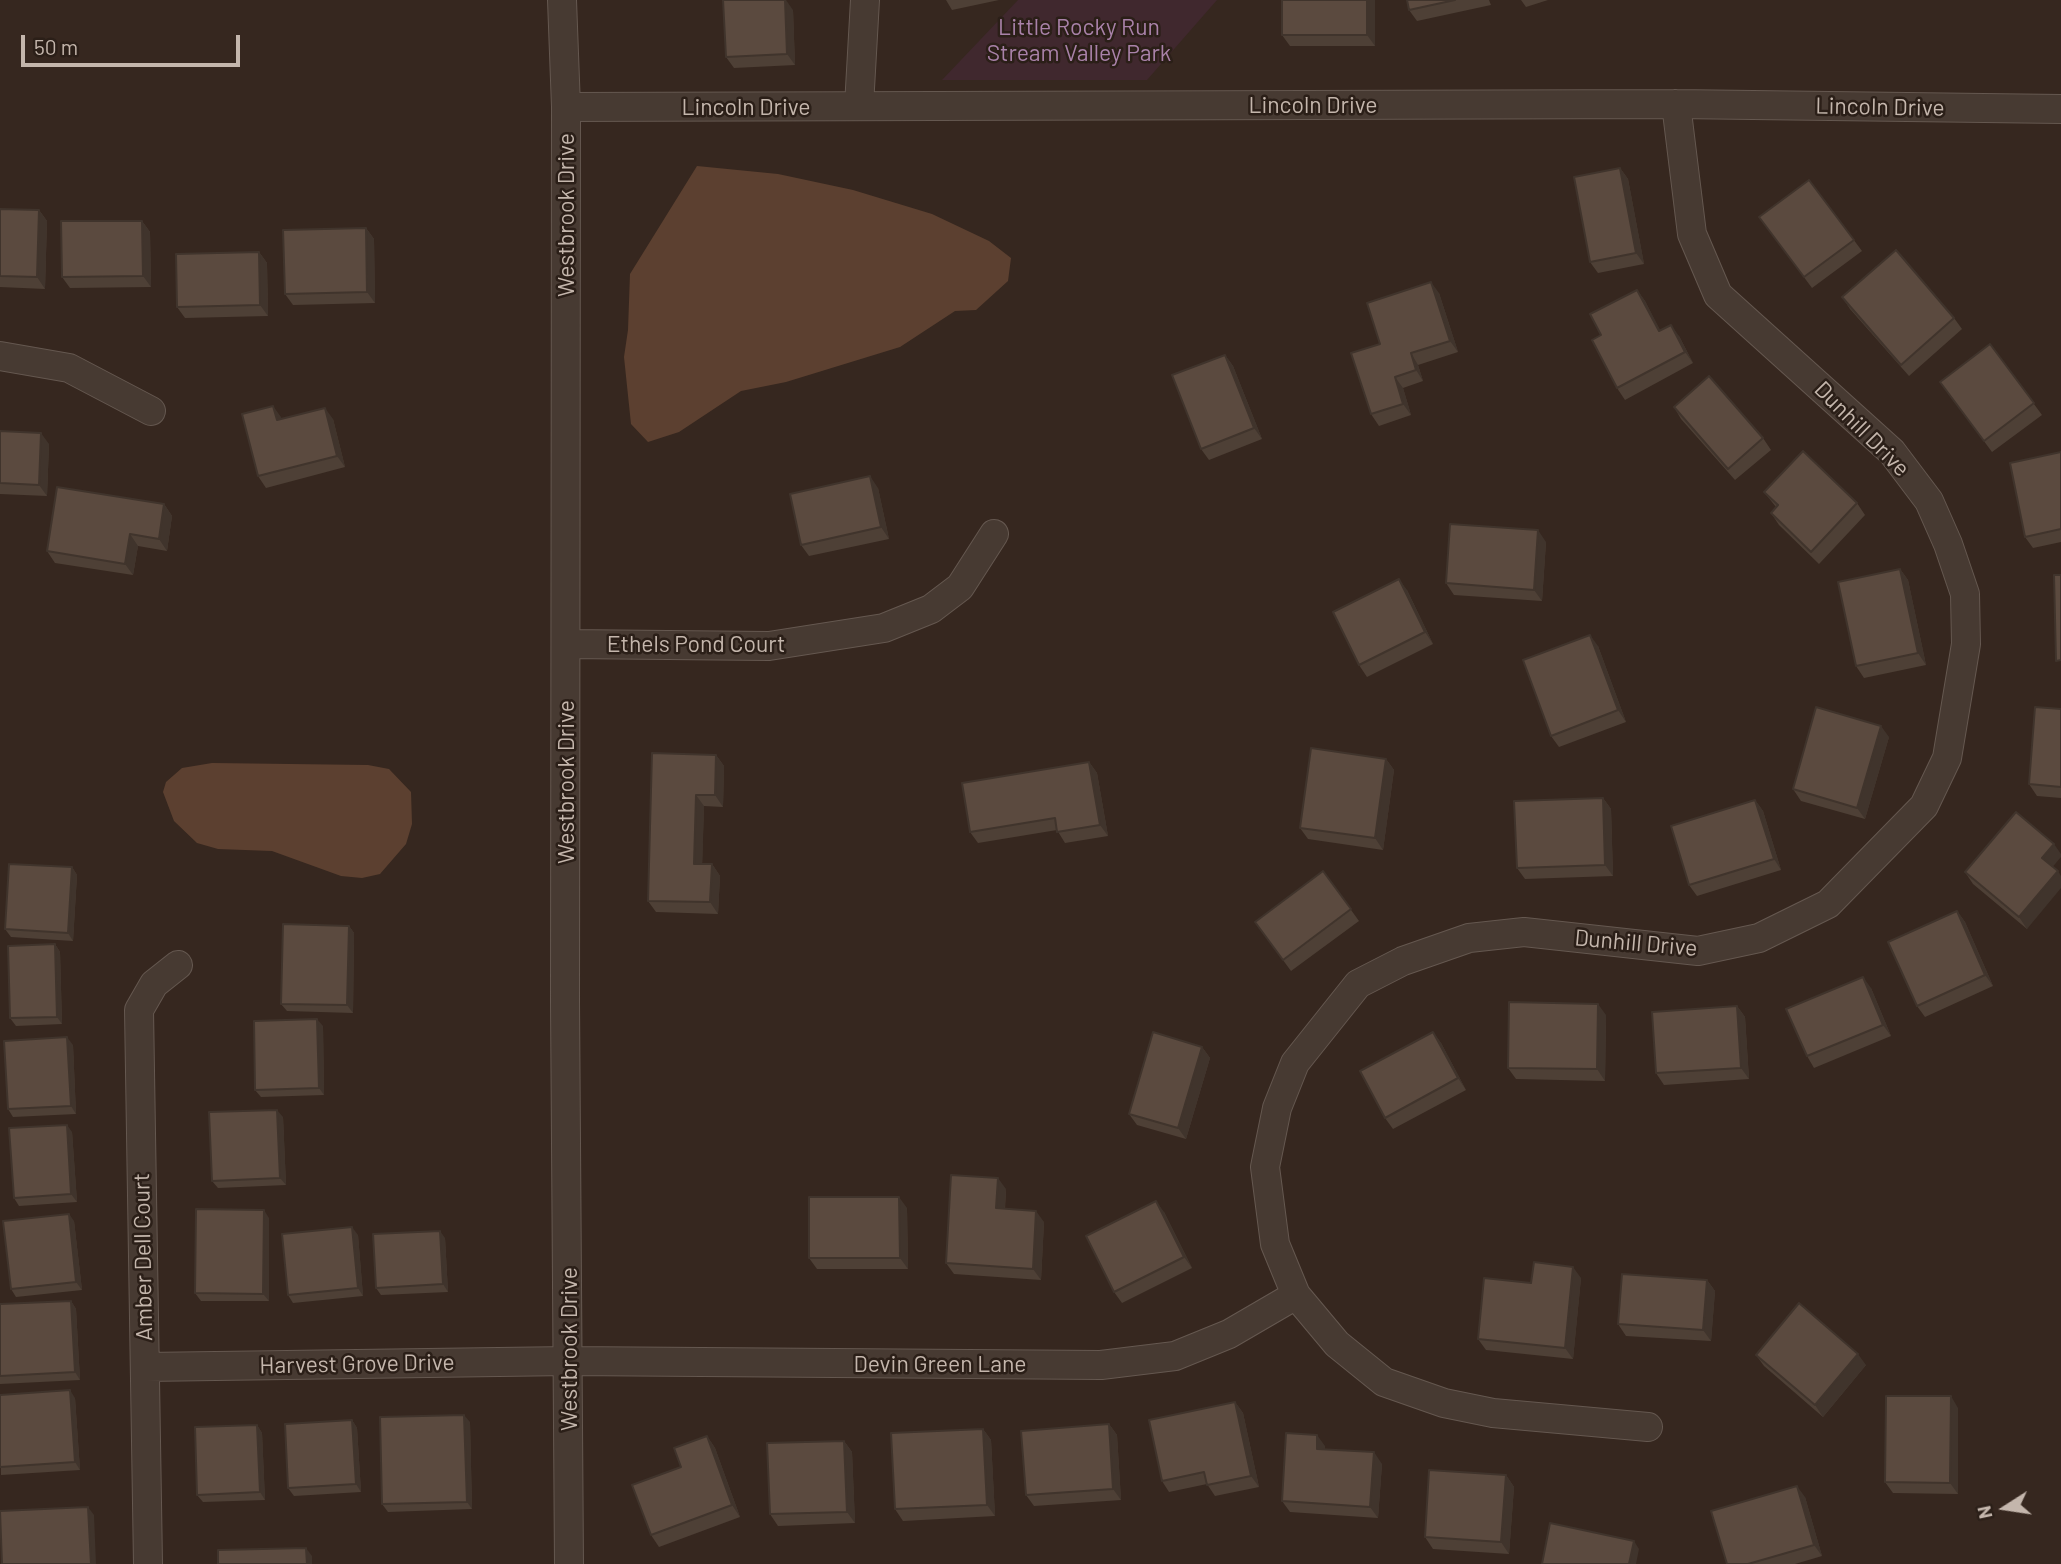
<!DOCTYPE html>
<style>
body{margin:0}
#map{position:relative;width:2061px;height:1564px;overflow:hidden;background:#36271f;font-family:Barlow,sans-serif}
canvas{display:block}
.north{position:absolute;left:1970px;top:1473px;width:70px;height:70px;-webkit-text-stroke:5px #2b1f18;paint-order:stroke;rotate:258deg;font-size:19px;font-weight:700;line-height:28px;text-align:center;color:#c4b6ac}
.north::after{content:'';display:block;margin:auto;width:24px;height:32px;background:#c4b6ac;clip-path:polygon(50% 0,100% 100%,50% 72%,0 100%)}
.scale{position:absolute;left:21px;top:35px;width:219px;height:32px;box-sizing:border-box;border:4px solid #c4b6ac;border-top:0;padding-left:9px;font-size:21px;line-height:24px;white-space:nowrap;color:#c4b6ac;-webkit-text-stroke:5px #2b1f18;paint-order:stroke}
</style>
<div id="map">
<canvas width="2061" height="1564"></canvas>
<div class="north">N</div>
<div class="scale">50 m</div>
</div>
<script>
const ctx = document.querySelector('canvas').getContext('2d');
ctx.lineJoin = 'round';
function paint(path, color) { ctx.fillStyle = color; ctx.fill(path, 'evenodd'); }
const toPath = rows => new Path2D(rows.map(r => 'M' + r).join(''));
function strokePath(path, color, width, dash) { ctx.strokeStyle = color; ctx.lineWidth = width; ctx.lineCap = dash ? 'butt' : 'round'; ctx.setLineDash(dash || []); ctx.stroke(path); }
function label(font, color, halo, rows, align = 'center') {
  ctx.font = font + ' Barlow,sans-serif'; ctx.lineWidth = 5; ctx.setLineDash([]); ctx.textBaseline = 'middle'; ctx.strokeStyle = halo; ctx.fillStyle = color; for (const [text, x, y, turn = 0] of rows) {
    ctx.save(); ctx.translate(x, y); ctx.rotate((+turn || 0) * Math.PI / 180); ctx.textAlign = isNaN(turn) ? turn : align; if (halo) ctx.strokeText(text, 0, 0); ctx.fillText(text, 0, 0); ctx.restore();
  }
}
paint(toPath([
 [1018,0,1217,0,1147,80,942,80]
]), '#40282e');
paint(toPath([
 [697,166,778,174,853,190,932,214,989,241,1011,258,1008,281,976,310,955,311,900,347,786,382,741,391,679,432,648,442,631,424,624,357,628,330,630,274],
 [212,763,368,765,389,769,411,792,412,824,406,844,380,874,362,878,341,876,272,851,218,849,197,843,174,821,163,792,166,782,182,768]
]), '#5c4030');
const minor = toPath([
 [562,0,566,107,565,1002,569,1564],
 [859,106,865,0],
 [566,107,1676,104,2061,109],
 [0,356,69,368,151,411],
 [567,644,769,646,884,628,931,609,960,587,994,534],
 [145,1367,569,1361,1101,1365,1175,1356,1229,1334,1296,1295],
 [1648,1427,1493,1413,1444,1403,1384,1382,1337,1344,1296,1295,1275,1244,1265,1167,1277,1108,1295,1063,1358,984,1403,961,1469,938,1524,932,1698,951,1759,938,1828,904,1924,806,1947,758,1966,644,1965,594,1948,544,1929,501,1892,452,1718,295,1692,234,1676,104],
 [148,1564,139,1010,154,984,178,965]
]);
strokePath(minor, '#655850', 30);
strokePath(minor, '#473a32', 28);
paint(toPath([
 [946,0,999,0,952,10],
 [1375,0,1375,46,1290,46,1282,35],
 [1407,0,1489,0,1491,5,1417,21,1409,10],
 [1521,0,1548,0,1526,7],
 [793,10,795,65,734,68,726,57],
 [1620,168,1628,179,1644,264,1598,273,1590,262],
 [1809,180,1862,251,1812,288,1759,217],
 [0,209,39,210,47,221,45,289,0,287],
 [142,221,150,232,151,287,70,288,62,277],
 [366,228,374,239,375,303,293,305,285,294],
 [259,252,267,263,268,316,185,318,177,307],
 [1637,290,1645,301,1660,331,1679,336,1693,363,1625,400,1617,388,1601,335],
 [1439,293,1458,352,1418,365,1423,381,1403,388,1411,415,1379,426,1371,414,1380,344],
 [1842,297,1954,318,1962,329,1909,376,1850,309],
 [1990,344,2042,415,1992,452,1940,382],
 [1225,355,1233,366,1262,439,1209,460,1201,449],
 [273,406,281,419,333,419,345,467,266,488,258,476],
 [1674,407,1763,438,1771,450,1735,480,1681,419],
 [0,431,49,444,47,496,0,494],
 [2061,452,2061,542,2033,548,2025,537],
 [878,488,889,539,809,556,801,545],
 [1764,492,1857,503,1865,515,1819,564,1779,525,1771,513,1776,507],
 [164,504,172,516,167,551,138,546,133,575,55,563,47,551],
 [1546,542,1542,601,1454,595,1446,583],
 [1900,569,1908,580,1926,665,1864,678,1856,666],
 [1407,590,1433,644,1367,677,1359,665],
 [1598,646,1626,722,1559,747,1551,736],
 [2061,709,2061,798,2037,796,2029,784],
 [1889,737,1865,819,1801,801,1793,789],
 [652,753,716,755,724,766,723,807,704,806,702,864,712,864,720,876,718,914,656,912,648,901],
 [1386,759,1394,770,1383,850,1308,839,1300,828],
 [1089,762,1097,773,1108,836,1065,843,1057,830,978,843,970,832],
 [1603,798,1611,809,1613,876,1525,879,1517,868],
 [1755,800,1763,811,1781,870,1697,896,1689,885],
 [72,867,77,875,73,941,11,937,5,929],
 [2053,867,2027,929,1973,884,1965,872],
 [1323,871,1359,921,1291,971,1255,922],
 [1957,911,1965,922,1993,986,1925,1017,1917,1006],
 [349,926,354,933,353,1013,287,1011,281,1004],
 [55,944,60,952,62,1024,16,1026,10,1018],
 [1871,988,1891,1036,1814,1068,1807,1056],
 [1737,1006,1745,1017,1749,1079,1664,1085,1656,1073],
 [1606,1015,1605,1081,1516,1079,1508,1068],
 [323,1026,324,1095,261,1097,255,1090],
 [1433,1032,1441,1043,1466,1090,1393,1129,1385,1118],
 [73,1045,76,1114,13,1117,8,1109],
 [1202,1047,1210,1058,1186,1139,1137,1125,1129,1114],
 [283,1117,286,1185,218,1188,212,1181],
 [72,1132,77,1202,19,1206,14,1198],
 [1006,1189,1005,1209,1044,1222,1041,1280,954,1274,946,1263],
 [907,1208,908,1269,817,1269,809,1258],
 [1164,1212,1192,1268,1122,1303,1114,1292],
 [269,1218,269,1301,201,1301,195,1293],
 [74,1221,82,1290,16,1297,11,1289],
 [358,1235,363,1296,293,1303,288,1295],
 [445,1238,448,1292,381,1295,376,1288],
 [1581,1278,1573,1359,1486,1350,1478,1339,1531,1283],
 [1707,1280,1715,1291,1711,1341,1626,1336,1618,1324],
 [71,1301,76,1309,80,1380,0,1384,0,1304],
 [1756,1355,1866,1365,1823,1417,1764,1366],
 [0,1395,75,1398,80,1470,1,1475],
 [1235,1402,1243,1413,1259,1487,1215,1496,1207,1484,1169,1492,1162,1481],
 [1958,1408,1958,1494,1893,1493,1885,1482],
 [352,1420,357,1428,361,1492,294,1496,288,1488],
 [470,1422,472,1509,388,1512,382,1504],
 [1109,1424,1117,1435,1121,1500,1034,1506,1026,1495],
 [257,1425,262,1433,265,1500,203,1502,197,1495],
 [983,1429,991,1440,995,1516,903,1521,895,1509],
 [707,1436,715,1448,740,1517,659,1547,651,1535,681,1467],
 [844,1441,852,1452,855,1523,778,1526,770,1514],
 [1325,1446,1325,1449,1382,1464,1378,1518,1290,1512,1282,1501],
 [1506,1475,1514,1487,1509,1554,1433,1549,1425,1537],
 [1805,1497,1822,1556,1795,1564,1727,1564]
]), '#4e4036');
paint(toPath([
 [785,0,786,0,793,10,795,65,787,54],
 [1367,0,1375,0,1375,46,1367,35],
 [1620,168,1628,179,1644,264,1636,253],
 [39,210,47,221,45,289,37,277],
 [142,221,150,232,151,287,143,276],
 [366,228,374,239,375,303,367,292],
 [259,252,267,263,268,316,260,305],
 [1431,282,1439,293,1458,352,1450,341],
 [1637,290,1645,301,1667,343,1659,331],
 [1671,325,1679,336,1693,363,1685,352],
 [1411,353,1418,365,1423,381,1416,370],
 [1225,355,1233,366,1262,439,1254,428],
 [1395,377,1403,388,1411,415,1403,404],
 [273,406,281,417,285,432,277,420],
 [325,408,333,419,345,467,337,456],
 [41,433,49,444,47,496,39,485],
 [870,476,878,488,889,539,881,527],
 [164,504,172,516,167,551,159,539],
 [1538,530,1546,542,1542,601,1534,590],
 [130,534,138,546,133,575,125,564],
 [1900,569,1908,580,1926,665,1918,653],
 [1399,579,1407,590,1433,644,1425,632],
 [1590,635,1598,646,1626,722,1618,710],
 [1881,726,1889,737,1865,819,1857,808],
 [716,755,724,766,723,807,715,795],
 [1386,759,1394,770,1383,850,1375,838],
 [1089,762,1097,773,1108,836,1100,825],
 [696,795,704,806,702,875,694,864],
 [1603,798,1611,809,1613,876,1605,865],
 [1755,800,1763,811,1781,870,1774,859],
 [2054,844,2061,854,2061,857,2050,870,2042,858],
 [712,864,720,876,718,914,710,902],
 [72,867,77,875,73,941,68,933],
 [2058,871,2061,876,2061,888,2027,929,2019,917],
 [1957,911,1965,922,1993,986,1985,975],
 [349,926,354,933,353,1013,347,1005],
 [55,944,60,952,62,1024,57,1017],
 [1863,977,1871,988,1891,1036,1883,1025],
 [1598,1004,1606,1015,1605,1081,1597,1069],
 [1737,1006,1745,1017,1749,1079,1741,1068],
 [317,1019,323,1026,324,1095,319,1088],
 [1433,1032,1441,1043,1466,1090,1458,1078],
 [67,1037,73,1045,76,1114,71,1106],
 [1202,1047,1210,1058,1186,1139,1178,1128],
 [277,1110,283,1117,286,1185,280,1178],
 [67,1125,72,1132,77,1202,71,1194],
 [998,1178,1006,1189,1004,1219,996,1208],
 [899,1197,907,1208,908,1269,900,1258],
 [1156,1201,1164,1212,1192,1268,1184,1257],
 [264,1210,269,1218,269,1301,263,1294],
 [1036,1211,1044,1222,1041,1280,1033,1269],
 [69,1214,74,1221,82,1290,76,1282],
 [352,1227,358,1235,363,1296,358,1288],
 [440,1231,445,1238,448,1292,443,1284],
 [1573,1267,1581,1278,1573,1359,1565,1348],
 [1707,1280,1715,1291,1711,1341,1703,1330],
 [71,1301,76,1309,80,1380,75,1372],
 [1858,1354,1866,1365,1823,1417,1815,1405],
 [70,1390,75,1398,80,1470,75,1462],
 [1951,1396,1958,1408,1958,1494,1950,1483],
 [1235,1402,1243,1413,1259,1487,1251,1476],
 [464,1415,470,1422,472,1509,467,1502],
 [352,1420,357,1428,361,1492,356,1484],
 [1109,1424,1117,1435,1121,1500,1113,1489],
 [257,1425,262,1433,265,1500,260,1492],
 [983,1429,991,1440,995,1516,987,1505],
 [1317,1435,1325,1446,1325,1460,1317,1449],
 [707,1436,715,1448,740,1517,732,1505],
 [844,1441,852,1452,855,1523,847,1512],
 [1374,1452,1382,1464,1378,1518,1370,1507],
 [1506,1475,1514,1487,1509,1554,1501,1542],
 [1797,1486,1805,1497,1822,1556,1814,1545],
 [88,1507,94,1515,96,1564,91,1564],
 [1634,1541,1639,1549,1636,1564,1629,1564],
 [306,1548,312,1556,312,1564,307,1564]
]), '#40342c');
const building = toPath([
 [723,0,785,0,787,54,726,57,723,0],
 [1282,0,1367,0,1367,35,1282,35,1282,0],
 [1407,0,1455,0,1409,10,1407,0],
 [1620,168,1636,253,1590,262,1574,177,1620,168],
 [1809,180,1854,240,1804,277,1759,217,1809,180],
 [0,209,39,210,37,277,0,276,0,209],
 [61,221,142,221,143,276,62,277,61,221],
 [366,228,367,292,285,294,283,230,366,228],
 [1896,250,1954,318,1901,365,1842,297,1896,250],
 [259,252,260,305,177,307,176,254,259,252],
 [1431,282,1450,341,1411,353,1416,370,1395,377,1403,404,1371,414,1351,353,1380,344,1367,303,1431,282],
 [1637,290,1659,331,1671,325,1685,352,1617,388,1592,340,1601,335,1590,314,1637,290],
 [1990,344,2034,403,1984,441,1940,382,1990,344],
 [1225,355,1254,428,1201,449,1172,375,1225,355],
 [1709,376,1763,438,1728,469,1674,407,1709,376],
 [273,406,277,420,325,408,337,456,258,476,242,414,273,406],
 [0,431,41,433,39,485,0,483,0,431],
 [1803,451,1857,503,1811,552,1771,513,1778,505,1764,492,1803,451],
 [2061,452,2061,529,2025,537,2010,463,2061,452],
 [870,476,881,527,801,545,790,494,870,476],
 [57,487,164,504,159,539,130,534,125,564,47,551,57,487],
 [1450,524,1538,530,1534,590,1446,583,1450,524],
 [1900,569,1918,653,1856,666,1838,582,1900,569],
 [2054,575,2061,575,2061,660,2056,661,2054,575],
 [1399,579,1425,632,1359,665,1333,612,1399,579],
 [1590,635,1618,710,1551,736,1523,660,1590,635],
 [1816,707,1881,726,1857,808,1793,789,1816,707],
 [2035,707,2061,709,2061,787,2029,784,2035,707],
 [1311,748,1386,759,1375,838,1300,828,1311,748],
 [652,753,716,755,715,795,696,795,694,864,712,864,710,902,648,901,652,753],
 [1089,762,1100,825,1057,832,1055,818,970,832,962,783,1089,762],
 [1603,798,1605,865,1517,868,1514,801,1603,798],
 [1755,800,1774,859,1689,885,1671,826,1755,800],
 [2016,812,2054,844,2042,858,2058,871,2019,917,1965,872,2016,812],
 [9,864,72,867,68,933,5,929,9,864],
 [1323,871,1351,909,1283,960,1255,922,1323,871],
 [1957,911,1985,975,1917,1006,1888,942,1957,911],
 [283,924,349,926,347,1005,281,1004,283,924],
 [55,944,57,1017,10,1018,8,946,55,944],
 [1863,977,1883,1025,1807,1056,1786,1009,1863,977],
 [1509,1002,1598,1004,1597,1069,1508,1068,1509,1002],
 [1737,1006,1741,1068,1656,1073,1652,1012,1737,1006],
 [317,1019,319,1088,255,1090,254,1021,317,1019],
 [1153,1032,1202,1047,1178,1128,1129,1114,1153,1032],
 [1433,1032,1458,1078,1385,1118,1360,1071,1433,1032],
 [67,1037,71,1106,8,1109,4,1041,67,1037],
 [277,1110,280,1178,212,1181,209,1112,277,1110],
 [67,1125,71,1194,14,1198,9,1128,67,1125],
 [951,1175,998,1178,996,1208,1036,1211,1033,1269,946,1263,951,1175],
 [809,1197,899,1197,900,1258,809,1258,809,1197],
 [1156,1201,1184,1257,1114,1292,1086,1236,1156,1201],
 [196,1209,264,1210,263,1294,195,1293,196,1209],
 [69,1214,76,1282,11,1289,3,1221,69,1214],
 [352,1227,358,1288,288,1295,282,1234,352,1227],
 [440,1231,443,1284,376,1288,373,1234,440,1231],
 [1534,1262,1573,1267,1565,1348,1478,1339,1484,1278,1531,1283,1534,1262],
 [1622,1274,1707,1280,1703,1330,1618,1324,1622,1274],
 [71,1301,75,1372,0,1376,0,1304,71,1301],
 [1799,1303,1858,1354,1815,1405,1756,1355,1799,1303],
 [70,1390,75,1462,0,1467,0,1395,70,1390],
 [1886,1396,1951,1396,1950,1483,1885,1482,1886,1396],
 [1235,1402,1251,1476,1207,1485,1204,1472,1162,1481,1149,1420,1235,1402],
 [464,1415,467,1502,382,1504,380,1417,464,1415],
 [352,1420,356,1484,288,1488,285,1424,352,1420],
 [1109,1424,1113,1489,1026,1495,1021,1431,1109,1424],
 [257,1425,260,1492,197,1495,195,1427,257,1425],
 [983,1429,987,1505,895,1509,891,1433,983,1429],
 [1286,1433,1317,1435,1317,1449,1374,1452,1370,1507,1282,1501,1286,1433],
 [707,1436,732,1505,651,1535,632,1485,681,1467,674,1448,707,1436],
 [844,1441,847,1512,770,1514,767,1443,844,1441],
 [1429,1470,1506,1475,1501,1542,1425,1537,1429,1470],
 [1797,1486,1814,1545,1748,1564,1727,1564,1711,1511,1797,1486],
 [88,1507,91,1564,2,1564,0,1511,88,1507],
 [1550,1523,1634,1541,1629,1564,1542,1564,1550,1523],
 [306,1548,307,1564,218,1564,218,1550,306,1548]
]);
paint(building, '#5b4a3f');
strokePath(building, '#40342c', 2);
label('23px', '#a982a9', '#2b1f18', [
 ["Little Rocky Run",1079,27],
 ["Stream Valley Park",1079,53]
]);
label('23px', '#c4b6ac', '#2b1f18', [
 ["Lincoln Drive",1313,105],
 ["Lincoln Drive",746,107],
 ["Lincoln Drive",1880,107,1],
 ["Westbrook Drive",566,215,-90],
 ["Dunhill Drive",1862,429,45],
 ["Ethels Pond Court",696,644],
 ["Westbrook Drive",566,782,-90],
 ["Dunhill Drive",1636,943,5],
 ["Amber Dell Court",143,1257,-91],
 ["Westbrook Drive",569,1349,-90],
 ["Harvest Grove Drive",357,1364,-1],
 ["Devin Green Lane",940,1364]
]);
</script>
